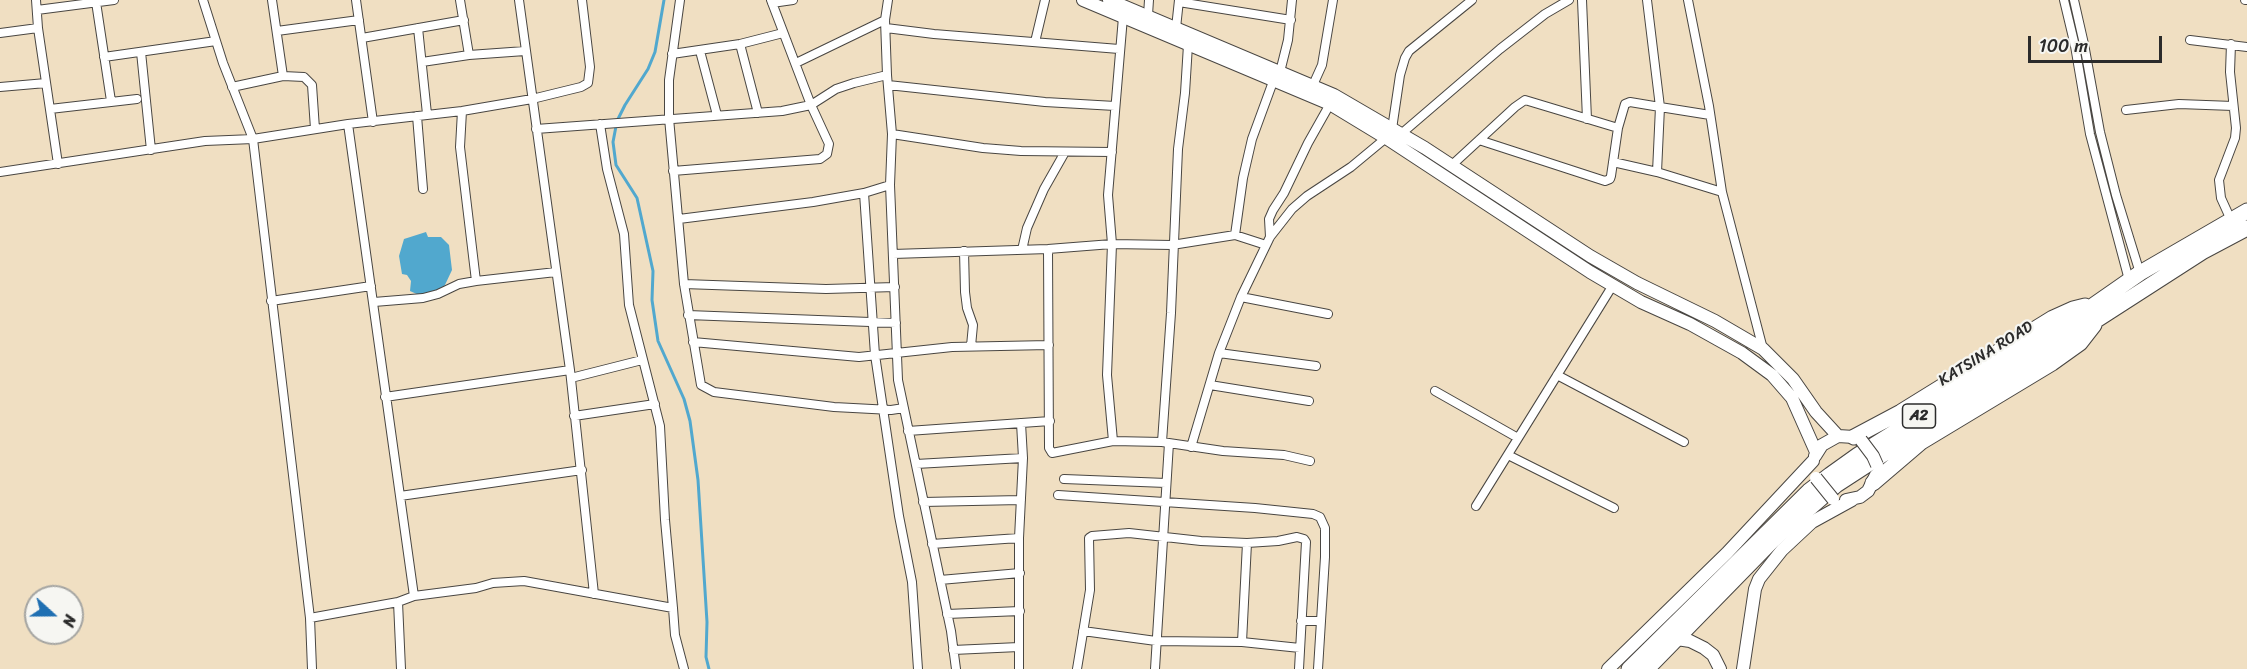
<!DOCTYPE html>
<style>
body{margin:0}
#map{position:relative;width:2247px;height:669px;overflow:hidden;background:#f0dfc2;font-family:Sriracha,sans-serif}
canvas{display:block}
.north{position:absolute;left:24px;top:585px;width:60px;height:60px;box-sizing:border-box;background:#f6f6f2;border:2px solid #a5a5a2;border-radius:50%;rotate:111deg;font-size:16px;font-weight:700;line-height:24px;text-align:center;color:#2b2b2b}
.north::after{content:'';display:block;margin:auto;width:21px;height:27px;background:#1f6fb2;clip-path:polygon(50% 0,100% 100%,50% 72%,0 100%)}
.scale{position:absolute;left:2028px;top:36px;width:134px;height:27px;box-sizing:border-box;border:3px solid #2b2b2b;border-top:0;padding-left:8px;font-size:18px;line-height:21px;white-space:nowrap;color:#2b2b2b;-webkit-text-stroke:4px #f6f6f2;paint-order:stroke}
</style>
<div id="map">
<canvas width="2247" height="669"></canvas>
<div class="north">N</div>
<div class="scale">100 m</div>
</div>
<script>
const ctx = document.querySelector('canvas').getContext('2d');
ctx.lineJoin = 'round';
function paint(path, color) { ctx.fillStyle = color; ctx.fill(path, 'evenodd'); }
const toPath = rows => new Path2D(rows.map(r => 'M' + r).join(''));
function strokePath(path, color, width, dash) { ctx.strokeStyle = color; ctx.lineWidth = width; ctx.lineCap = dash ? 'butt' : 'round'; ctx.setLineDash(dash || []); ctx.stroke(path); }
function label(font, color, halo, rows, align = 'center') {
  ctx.font = font + ' Sriracha,sans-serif'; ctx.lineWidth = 4.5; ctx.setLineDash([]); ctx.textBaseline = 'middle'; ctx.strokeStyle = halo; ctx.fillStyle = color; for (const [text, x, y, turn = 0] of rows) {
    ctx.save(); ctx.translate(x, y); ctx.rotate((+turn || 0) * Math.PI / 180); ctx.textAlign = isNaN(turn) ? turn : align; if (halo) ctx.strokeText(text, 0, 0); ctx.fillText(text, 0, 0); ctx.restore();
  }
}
paint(toPath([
 [426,232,428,237,441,237,449,245,452,270,444,287,435,292,419,295,410,291,411,281,407,275,402,274,399,256,404,239]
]), '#51a8ce');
strokePath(toPath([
 [664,0,655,52,648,69,625,105,617,121,613,142,616,165,637,198,653,271,652,300,658,341,684,399,690,421,698,480,707,622,706,657,709,669]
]), '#51a8ce', 3);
const street = toPath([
 [36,0,38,28,58,164],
 [203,0,223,63,253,139,310,618,312,669],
 [272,0,283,76],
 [356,0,373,122],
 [460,0,469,55],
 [519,0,570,370,594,594],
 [680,0,669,80,669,118,684,284,701,385,714,392,834,407,891,410,904,408],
 [888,0,885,20,887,75,892,134,890,185,898,380,951,631,956,669],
 [1582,0,1587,119],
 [1647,0,1660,107,1710,115],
 [1688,0,1709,106,1722,192,1763,349],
 [2064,0,2075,46,2090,134,2129,280],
 [2074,0,2084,44,2100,132,2116,195,2140,273],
 [2245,0,2247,0],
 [96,2,111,101],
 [1179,2,1291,20],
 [772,3,793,0],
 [37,10,114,0],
 [1148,15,1149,0],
 [418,28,427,114],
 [886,28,934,34,1119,49],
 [1176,28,1179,0],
 [277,31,359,20],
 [0,33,38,28],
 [362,38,464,20],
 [2190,40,2247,47],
 [1035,42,1045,0],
 [740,44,758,113],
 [2231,44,2230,72,2236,128,2235,138,2219,180,2221,198,2231,220],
 [700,51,717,115],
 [141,52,151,150],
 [672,54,740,44,783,33],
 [104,57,216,41],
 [422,62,469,55,525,51],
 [796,63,885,20],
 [1280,72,1288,40,1292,0],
 [888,85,1045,102,1115,106],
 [1313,85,1322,65,1333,0],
 [0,87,46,83],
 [232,87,283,76,304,77,312,85,315,129],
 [50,109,137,99],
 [2126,110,2179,104,2233,106],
 [462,111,460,147,476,281],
 [417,116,423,189],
 [348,124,414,596],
 [600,124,607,169,624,234,629,305,660,426,665,520,673,608,675,635,684,669],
 [536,129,782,111,811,105,836,89,854,83,887,75],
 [1392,129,1400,75,1405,58,1409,51,1472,0],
 [892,134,983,148,1021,151,1112,152],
 [1401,134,1500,49,1545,14,1569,0],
 [1479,140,1605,181,1610,179,1611,176,1618,128,1625,104,1630,102,1660,107,1657,172],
 [1613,162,1657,172,1722,192],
 [1452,165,1515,107,1525,100,1618,128],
 [673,171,820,159,827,154,829,144,811,105,771,0],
 [0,172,205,141,253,139,348,124,462,111,532,99,581,87,588,83,590,67,582,0],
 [864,193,875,355,899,516,912,582,918,669],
 [679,219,813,202,864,193,890,185],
 [1235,235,1243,178,1252,139,1274,79],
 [1270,237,1269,219,1273,210,1284,193,1308,143,1330,104],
 [1048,249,1049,448,1052,453,1113,441,1162,442,1223,451,1284,455,1310,461],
 [1022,250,1027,228,1044,189,1065,152],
 [964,251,965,292,967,308,973,325,971,346],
 [893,254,1048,249,1112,244,1172,245,1235,235,1266,245],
 [684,284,826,289,895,287],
 [1241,297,1328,314],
 [271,301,371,286],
 [374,302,423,298,438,294,459,284,476,281,556,272],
 [688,315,896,323],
 [693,342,859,357,952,347,1049,345],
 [1219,353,1316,366],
 [1557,375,1684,442],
 [571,378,642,360],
 [1210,385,1309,401],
 [1435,391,1518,438],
 [385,397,570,370],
 [574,416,655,404],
 [908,431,1050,421],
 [1113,441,1107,375,1112,244,1108,195,1123,17],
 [1162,442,1171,313,1178,149,1185,93,1188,45],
 [1191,447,1219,353,1241,297,1270,237,1292,209,1307,196,1351,167,1386,138],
 [1508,455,1614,508],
 [916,464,1023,458],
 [1064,479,1166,483],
 [1058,495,1255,508,1313,514,1320,517,1325,528,1325,557,1318,669],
 [400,496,582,470],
 [923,502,1021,500],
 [1476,506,1613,285],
 [932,544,1019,538],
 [940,580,1020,573],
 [398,602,401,669],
 [947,614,1020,611],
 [310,618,398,602,414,596,476,588,493,583,524,581,673,608],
 [1301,621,1321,621],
 [1083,631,1156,641,1242,642,1300,648],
 [1242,642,1247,543],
 [953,650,1019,647],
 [1019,669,1019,538,1023,458,1021,423],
 [1077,669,1090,590,1089,538,1092,536,1129,533,1201,541,1247,543,1278,541,1297,537,1304,539,1306,542,1299,669],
 [1155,669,1169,443]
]);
const secondary = toPath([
 [1083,0,1330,104,1386,138,1590,272,1641,302,1690,324,1742,353,1772,375,1792,398,1816,452],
 [1109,0,1334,95,1425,148,1590,256,1637,283,1715,321,1763,349,1793,379,1816,412,1838,436],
 [1815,456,1822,445,1838,436,1854,437,1861,440],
 [1846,500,1860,497,1868,491,1876,475],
 [1677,639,1690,641,1704,648,1713,655,1720,669],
 [1608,669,1727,553,1813,461],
 [1743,669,1755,589,1759,579,1782,550,1812,522,1852,500]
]);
const highway = toPath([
 [1854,437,1901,412,2053,318,2073,309,2085,306],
 [1873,483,1921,442,2052,363,2080,343,2094,325],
 [1629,669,1809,491,1830,475,1858,455,2061,328,2140,273,2247,211],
 [1647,669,1773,540,1836,485,1973,396,2042,355,2202,252,2247,228]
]);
strokePath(street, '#494642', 10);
strokePath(secondary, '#494642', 14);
strokePath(highway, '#494642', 17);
strokePath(street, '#fff', 8);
strokePath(secondary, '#fff', 12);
strokePath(highway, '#fff', 15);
const secondaryBridge = toPath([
 [1861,440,1873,456,1877,465],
 [1816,478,1833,499]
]);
strokePath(secondaryBridge, '#494642', 14, []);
strokePath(secondaryBridge, '#fff', 12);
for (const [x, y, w] of [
 [1919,416,33]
]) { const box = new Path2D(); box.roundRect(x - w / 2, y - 12, w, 24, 4.5); ctx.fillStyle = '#f6f6f2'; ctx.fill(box); strokePath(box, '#2b2b2b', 1.5); }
label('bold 15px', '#2b2b2b', null, [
 ["A2",1919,416]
]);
label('16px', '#2b2b2b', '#f6f6f2', [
 ["KATSINA ROAD",1986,354,-32]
]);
</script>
